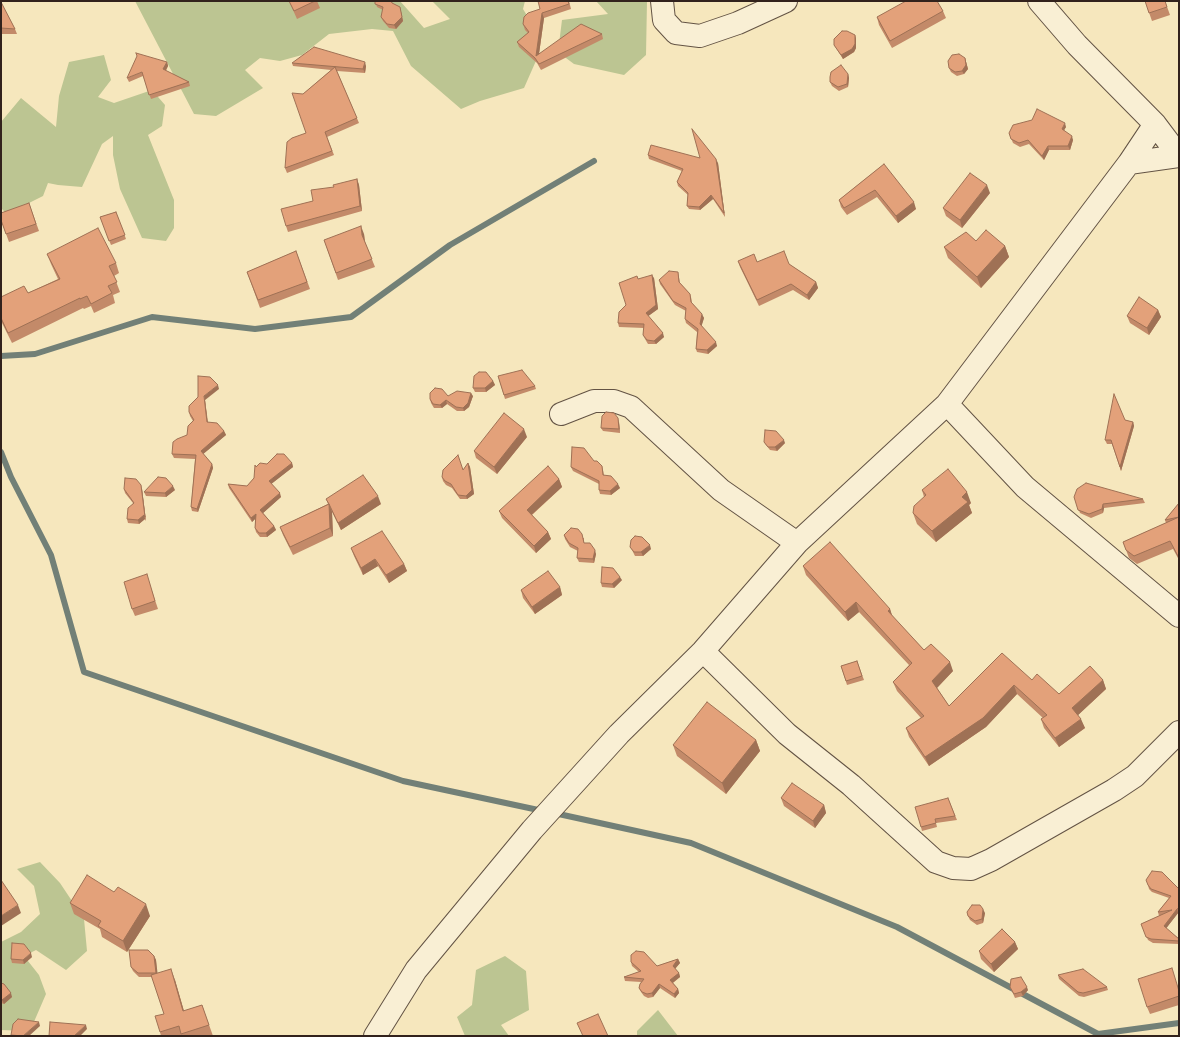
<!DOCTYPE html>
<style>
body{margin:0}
#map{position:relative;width:1180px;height:1037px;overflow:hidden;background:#f6e7bd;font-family:"EB Garamond",serif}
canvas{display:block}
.frame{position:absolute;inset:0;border:2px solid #32221c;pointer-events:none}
</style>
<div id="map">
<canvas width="1180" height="1037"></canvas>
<div class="frame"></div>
</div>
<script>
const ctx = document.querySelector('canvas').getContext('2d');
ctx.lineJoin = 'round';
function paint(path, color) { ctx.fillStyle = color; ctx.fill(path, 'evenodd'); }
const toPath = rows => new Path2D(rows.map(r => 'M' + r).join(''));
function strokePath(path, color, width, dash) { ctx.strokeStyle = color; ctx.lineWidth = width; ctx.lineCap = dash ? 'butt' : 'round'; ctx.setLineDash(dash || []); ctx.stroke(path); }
paint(toPath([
 [135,1,400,1,424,28,450,19,432,1,525,1,523,9,531,22,539,54,524,88,480,101,461,109,411,66,393,31,372,29,329,34,302,55,280,61,260,58,245,70,263,88,216,116,194,114],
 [596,1,647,1,646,55,624,75,574,64,558,52,562,20,608,14],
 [104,55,111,80,98,97,114,103,152,90,165,105,162,126,148,135,174,200,174,228,166,241,142,238,120,189,113,155,113,136,102,144,82,187,58,185,48,183,43,196,7,214,1,208,1,122,21,98,56,127,59,96,69,62],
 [40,862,60,883,84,919,87,951,66,970,36,950,24,956,39,975,46,994,30,1031,1,1030,1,942,21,932,40,914,34,886,17,869],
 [505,956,526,971,529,1010,501,1025,509,1036,465,1036,457,1017,472,1005,476,970],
 [658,1010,678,1036,637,1036,637,1031]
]), '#bcc592');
strokePath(toPath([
 [1,356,35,354,152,317,255,329,351,317,450,245,594,161],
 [1,452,11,477,51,555,84,672,403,781,543,811],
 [554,813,691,843,897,927,1098,1034,1179,1023]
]), '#728077', 6);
const minor = toPath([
 [662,1,664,20,676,33,700,36,738,23,786,1],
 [1039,1,1077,45,1155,124,1179,156],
 [1129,163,1155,124],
 [947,404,1025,487,1179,616],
 [561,414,594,401,614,401,631,407,721,490,797,543],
 [703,651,787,734,851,785,936,862,953,868,971,869,991,860,1114,790,1135,776,1179,732],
 [375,1036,416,970,532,830,619,734,703,651,797,543,947,404,1129,163,1179,156]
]);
strokePath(minor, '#635344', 24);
strokePath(minor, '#f9efd4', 22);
paint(toPath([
 [289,1,317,1,320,8,297,19],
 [375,1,392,3,400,7,403,21,396,29,389,28,383,21,381,17,383,10,377,7],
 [569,1,571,9,544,18,539,54,602,34,603,39,541,70,537,63,519,47,517,42,528,33,525,30,523,24,524,17],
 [1145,1,1165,1,1170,15,1152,21],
 [1,2,15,29,17,34,1,34],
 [943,11,946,18,892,48,879,25,877,17],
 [855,35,856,39,856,48,854,52,843,59,836,48,834,45],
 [965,58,968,69,964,74,957,76,951,72,949,68],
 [167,62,168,66,166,71,189,82,190,86,151,99,143,76,129,82,127,78],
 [292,63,366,66,365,73,337,71,359,123,327,137,334,155,287,173,285,168,306,133,303,94,331,70,293,66],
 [848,74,849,78,848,87,839,91,832,86,830,82],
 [1066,127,1064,130,1073,140,1070,150,1049,150,1044,160,1029,144,1020,147,1013,143,1009,133],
 [648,155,718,163,725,217,713,199,700,210,689,209,687,206,688,195,678,186,677,182,682,171,649,159],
 [884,164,916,209,898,223,877,197,847,215,841,207,839,200],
 [357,179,359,185,362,211,288,232,286,226,313,201,334,187],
 [990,193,962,228,946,216,943,208],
 [29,203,39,231,9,242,1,220],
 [116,212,126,239,111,245,100,217],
 [364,234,365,242,375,267,338,280,324,240],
 [1005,246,1009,257,981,288,948,258,944,247],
 [296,251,310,289,260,308,247,272],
 [47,254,116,263,119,273,114,276,120,292,113,295,115,303,94,313,91,306,84,309,83,308,12,343,1,321,1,297,28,293,58,279,51,264],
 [738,261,789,264,816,282,818,288,809,300,793,290,759,306,740,267],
 [678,272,680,283,690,294,691,297,692,303,704,318,701,326,717,346,708,354,697,352,696,349,697,332,686,323,685,319,686,311,675,305,660,284,659,280],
 [654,278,658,309,648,316,664,337,656,344,648,344,645,339,643,335,644,328,619,327,618,323,638,279],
 [1158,310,1161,317,1149,335,1130,323,1127,316],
 [498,376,535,386,536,389,505,399],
 [493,381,495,385,486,392,475,392,473,388],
 [219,389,205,400,208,422,224,431,226,435,203,454,212,464,213,468,198,512,192,511,191,507,195,459,174,458,172,454,187,435,193,421,190,416,189,412],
 [448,396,473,396,469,407,464,411,457,411,447,404,442,408,434,408,431,403,430,399],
 [1125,420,1133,422,1134,426,1121,471,1112,444,1107,444,1105,440],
 [619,422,620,433,603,431,601,428],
 [527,437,497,474,476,458,474,451],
 [764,442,785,443,777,451,770,450,766,445],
 [594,461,602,466,603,470,604,475,620,488,611,495,600,494,599,490,599,484,573,471,571,467],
 [292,463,293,467,271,484,281,497,263,513,274,526,276,530,267,537,260,537,256,532,255,528,255,519,252,522,229,488,228,484,247,486,254,478,256,467,267,464],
 [468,463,470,467,474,494,467,499,460,499,452,488,446,485,443,481,442,477,463,470],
 [559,479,562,487,532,515,548,532,551,539,536,553,502,518,499,511],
 [124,489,142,489,146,521,145,519,139,524,128,523,127,519,133,503,125,493],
 [175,490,166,497,146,496,144,492],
 [922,490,971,503,969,505,972,513,936,542,917,524,913,513,924,497],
 [1074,497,1143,499,1145,503,1104,508,1103,513,1091,518,1080,513],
 [326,499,381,504,341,530,332,512,333,536,293,555,283,535,280,527,328,504],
 [1179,503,1179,560,1173,549,1137,564,1129,558,1123,542,1166,523,1165,520],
 [564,535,584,538,584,543,596,554,594,563,579,562,577,558,578,551,570,547,565,539],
 [630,547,651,549,643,556,635,556,632,550],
 [351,548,404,564,407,571,389,583,378,566,363,575,354,556],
 [803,566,890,609,892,616,924,650,953,671,937,688,949,706,1032,680,1059,694,1103,680,1106,689,1078,715,1085,728,1059,747,1044,728,1041,719,1043,718,1017,694,986,727,929,766,909,737,906,728,921,718,897,691,893,682,909,665,859,612,848,621,806,575],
 [622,580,614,588,602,587,601,583],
 [149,582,158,609,135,616,132,609],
 [560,587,562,595,535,614,523,598,521,590],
 [857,661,864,680,847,685,841,666],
 [756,740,760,751,726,794,677,756,673,745],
 [781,798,824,805,826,813,815,828,784,806],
 [948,798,957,820,936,823,937,827,922,831,921,827],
 [1148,885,1179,889,1179,912,1166,928,1179,939,1179,944,1153,943,1148,940,1141,924,1159,916,1158,912,1169,898,1152,892,1149,889],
 [70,903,150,916,127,952,102,937,100,929,74,914],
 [985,913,983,923,977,925,970,920,968,916],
 [1015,942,1018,949,994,972,981,959,979,951],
 [154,956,156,960,157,973,175,980,184,1011,202,1005,213,1036,161,1036,160,1032,164,1014,152,977,139,977,133,971,131,967],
 [32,957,24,964,12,963,11,959],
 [678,959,680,963,675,969,679,973,680,977,673,983,678,989,679,993,675,998,660,988,653,997,648,998,644,996,641,992,639,988,641,982,625,981,624,977,639,972,632,966,631,962,657,966],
 [1058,975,1107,987,1108,990,1084,997,1079,996,1059,979],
 [1,983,12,997,4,1004,1,1003],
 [1010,987,1028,990,1023,996,1015,998],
 [1179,990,1179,1005,1150,1014,1147,1007]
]), '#c38a69');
paint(toPath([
 [400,7,403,21,396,29,394,25],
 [542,13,544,18,538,61,536,56],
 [855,35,856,39,856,48,854,52,843,59,841,55],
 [965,58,968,69,964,74,962,71],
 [167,62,168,66,164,73,163,69],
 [365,62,366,66,365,73,363,69],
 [848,74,849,78,848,87,847,84],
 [1065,123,1066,127,1063,132,1062,129],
 [1072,136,1073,140,1070,150,1068,146],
 [1048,146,1049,150,1044,160,1042,156],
 [716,159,718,163,725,217,724,213],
 [357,179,359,185,362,211,360,206],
 [987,185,990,193,962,228,960,220],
 [711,195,713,199,700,210,699,207],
 [914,202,916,209,898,223,896,216],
 [361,226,364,234,365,243,362,235],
 [1005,246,1009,257,981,288,977,277],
 [652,275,654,278,658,309,647,317,646,313],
 [816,282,818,288,809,300,807,295],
 [1158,310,1161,317,1149,335,1147,328],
 [702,314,704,318,701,328,700,324],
 [663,333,664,337,656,344,654,341],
 [716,342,717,346,708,354,707,350],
 [493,381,495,385,486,392,485,388],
 [218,385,219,389,205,400,208,426,207,422,204,396],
 [471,393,473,396,469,407,464,411,463,408],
 [446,400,447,404,442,408,440,405],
 [618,418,619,422,620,433,619,429],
 [1133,422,1134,426,1121,471,1120,467],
 [524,429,527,437,497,474,494,467],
 [224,431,226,435,202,455,201,451],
 [784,440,785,443,777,451,775,447],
 [292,463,293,467,270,485,269,481],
 [468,463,470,467,474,494,467,499,466,496],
 [212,464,213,468,198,512,197,509],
 [559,479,562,487,529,517,527,510],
 [618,484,620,488,611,495,610,491],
 [141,485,142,489,146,521,145,517],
 [173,486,175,490,166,497,165,493],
 [967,492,971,503,969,505,972,513,936,542,932,531,962,497],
 [280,493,281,497,262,514,260,510],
 [378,496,381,504,341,530,338,523],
 [329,504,332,512,333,536,330,528],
 [1103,504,1104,508,1103,513,1102,509],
 [256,514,257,517,252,522,251,518],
 [144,515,145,519,139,524,138,520],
 [274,526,276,530,267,537,266,533],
 [548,532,551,539,536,553,534,546],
 [650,545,651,549,643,556,641,552],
 [595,550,596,554,594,563,593,559],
 [375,559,378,566,363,575,361,568],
 [404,564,407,571,389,583,386,575],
 [620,577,622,580,614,588,612,584],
 [560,587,562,595,535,614,532,607],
 [856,602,859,612,848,621,845,612],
 [890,609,893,618,888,611],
 [950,662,953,671,935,690,932,681],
 [1103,680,1106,689,1076,717,1072,708],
 [1014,685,1017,694,986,727,929,766,925,757],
 [1081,719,1085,728,1059,747,1055,738],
 [756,740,760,751,726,794,722,783],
 [824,805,826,813,815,828,813,821],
 [146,904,150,916,127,952,123,941],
 [18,905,21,913,1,926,1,916],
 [983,909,985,913,983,923,982,919],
 [1177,909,1178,913,1165,930,1164,926],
 [1015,942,1018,949,994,972,991,964],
 [31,953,32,957,24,964,23,960],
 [154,956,156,960,158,977,156,973],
 [678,959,680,963,674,970,673,966],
 [171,969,175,980,187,1022,183,1011],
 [679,973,680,977,671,984,670,980],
 [659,984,660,988,653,997,652,993],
 [1027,987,1028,990,1023,996,1021,992],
 [678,989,679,993,675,998,674,994],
 [11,993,12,997,4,1004,2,1000],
 [39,1022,40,1026,29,1036,23,1036],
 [86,1025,87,1029,80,1036,74,1036]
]), '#9f7155');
const building = toPath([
 [289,1,315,1,294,11,289,1],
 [375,1,391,1,392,3,400,7,402,17,394,25,387,24,381,17,383,7,375,4,375,1],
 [538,1,568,1,569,4,542,13,536,56,581,24,602,34,539,64,535,58,517,42,529,32,523,24,524,17,528,13,540,9,538,1],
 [906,1,937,1,943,11,890,41,877,17,906,1],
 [1145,1,1165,1,1167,7,1149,13,1145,1],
 [1,2,15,29,1,28,1,2],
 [842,31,847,31,855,35,855,44,852,49,841,55,834,45,834,39,842,31],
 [314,47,365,62,363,69,292,63,314,47],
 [136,53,167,62,163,69,189,82,149,95,142,72,127,78,137,56,136,53],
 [959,54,965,58,966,65,962,71,955,72,949,68,948,61,952,55,959,54],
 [841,65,848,74,847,84,838,87,830,82,830,77,831,72,841,65],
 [335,67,357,118,325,132,332,151,285,168,287,142,292,138,306,133,292,93,303,94,335,67],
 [1037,109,1065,123,1062,129,1072,136,1068,146,1048,146,1042,156,1028,140,1019,143,1011,139,1009,133,1013,125,1032,120,1037,109],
 [692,129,716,159,724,213,711,195,699,207,687,206,688,193,677,182,683,169,648,155,651,145,700,158,692,129],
 [884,164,914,202,896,216,875,190,844,208,839,200,884,164],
 [970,173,987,185,960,220,943,208,970,173],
 [357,179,360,206,286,226,281,209,313,201,311,190,334,187,333,185,357,179],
 [29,203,36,224,6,234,1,220,1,213,29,203],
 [116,212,125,235,109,241,100,217,116,212],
 [361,226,362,235,372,259,336,273,324,240,361,226],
 [98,228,116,263,109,266,117,282,108,286,112,293,91,304,87,296,80,299,80,298,8,333,1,318,1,297,24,286,28,293,60,279,47,254,98,228],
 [986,230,1005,246,977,277,944,247,966,232,976,241,986,230],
 [296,251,307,282,258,300,247,272,296,251],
 [784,251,789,264,816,282,807,295,791,284,757,300,738,261,754,254,757,262,784,251],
 [669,271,678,272,679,282,690,294,691,302,702,314,700,324,716,342,707,350,696,349,698,329,685,319,686,308,673,301,659,280,669,271],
 [652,275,656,305,646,313,663,333,654,341,647,340,643,335,644,324,618,323,619,312,626,305,619,283,637,276,638,279,652,275],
 [1139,297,1158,310,1147,328,1127,316,1139,297],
 [522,370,535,386,504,395,498,376,522,370],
 [479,372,486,372,493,381,485,388,473,388,474,376,479,372],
 [198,376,210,377,218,385,204,396,207,422,217,423,224,431,201,451,212,464,197,509,191,507,196,455,172,454,173,442,177,439,187,435,188,426,194,420,189,412,189,406,198,397,198,376],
 [435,388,442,389,448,396,457,391,471,393,468,403,463,408,456,407,446,400,440,405,433,404,430,399,430,393,435,388],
 [1114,394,1125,420,1133,422,1120,467,1111,440,1105,440,1114,394],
 [606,412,614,413,618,418,619,429,601,428,602,416,606,412],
 [504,413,524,429,494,467,474,451,504,413],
 [765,430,776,431,784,440,775,447,768,447,764,442,765,430],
 [572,447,584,448,594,461,597,461,602,466,603,475,611,476,618,484,610,491,599,490,599,481,571,467,572,447],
 [277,454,284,454,292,463,269,481,280,493,260,510,274,526,266,533,259,533,255,528,256,514,251,518,228,484,247,486,254,478,255,465,256,467,260,463,267,464,277,454],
 [458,455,463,470,468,463,472,490,466,496,458,495,451,484,445,481,442,477,443,470,458,455],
 [548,466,559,479,527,510,548,532,534,546,499,511,548,466],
 [948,469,967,492,962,497,968,502,932,531,913,513,914,506,926,495,922,490,948,469],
 [363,475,378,496,338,523,329,504,330,528,290,547,280,527,329,504,326,499,363,475],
 [158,477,166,478,173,486,165,493,144,492,158,477],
 [125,478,136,479,141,485,145,517,144,515,138,520,127,519,128,508,134,503,124,489,125,478],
 [1086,483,1143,499,1103,504,1102,509,1089,514,1078,510,1074,497,1077,489,1086,483],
 [1179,503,1179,517,1165,520,1179,503],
 [1179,517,1179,558,1170,541,1134,556,1126,550,1123,542,1179,517],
 [571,528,578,529,582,534,584,543,590,543,595,550,593,559,577,558,578,548,569,543,564,535,571,528],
 [382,531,404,564,386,575,375,559,361,568,351,548,382,531],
 [635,536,642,537,650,545,641,552,634,552,630,547,631,540,635,536],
 [830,542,890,609,888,611,924,650,931,644,950,662,932,681,949,706,1002,653,1032,680,1037,674,1059,694,1090,666,1103,680,1072,708,1081,719,1055,738,1041,719,1047,715,1014,685,983,718,925,757,906,728,924,716,893,682,912,663,856,602,845,612,803,566,830,542],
 [602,567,613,568,620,577,612,584,601,583,602,567],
 [548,571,560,587,532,607,521,590,548,571],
 [147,574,155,601,132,609,124,582,147,574],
 [857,661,862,676,846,681,841,666,857,661],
 [707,702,756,740,722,783,673,745,707,702],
 [792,783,824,805,813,821,781,798,792,783],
 [948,798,955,816,935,819,936,823,921,827,915,807,948,798],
 [1152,871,1162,872,1179,889,1179,908,1177,909,1164,926,1179,939,1179,941,1151,939,1146,937,1141,924,1172,910,1158,912,1171,896,1151,889,1148,885,1146,880,1152,871],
 [87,875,114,892,118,887,146,904,123,941,98,926,101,921,70,903,87,875],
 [1,880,18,905,1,916,1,880],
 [972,905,980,905,983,909,982,919,975,921,968,916,967,912,972,905],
 [1002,929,1015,942,991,964,979,951,1002,929],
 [12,943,24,944,31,953,23,960,11,959,12,943],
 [129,950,148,950,154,956,156,973,138,973,131,967,129,950],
 [636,951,644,952,657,966,678,959,673,966,679,973,670,980,678,989,674,994,659,984,652,993,647,994,642,992,639,988,640,984,644,979,624,977,641,971,631,962,631,955,636,951],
 [1172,968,1179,991,1179,996,1147,1007,1138,979,1172,968],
 [171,969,183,1011,202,1005,209,1025,181,1034,179,1026,160,1032,155,1016,164,1014,151,975,171,969],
 [1083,969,1107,987,1083,993,1078,992,1058,975,1083,969],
 [1021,977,1027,987,1021,992,1014,994,1010,987,1011,979,1021,977],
 [1,983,4,984,11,993,2,1000,1,1000,1,983],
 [598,1014,608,1036,583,1036,577,1023,598,1014],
 [18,1019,39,1022,23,1036,11,1035,13,1024,18,1019],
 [50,1022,86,1025,74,1036,49,1036,50,1022]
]);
paint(building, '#e3a17a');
strokePath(building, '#9f7155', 1);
</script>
